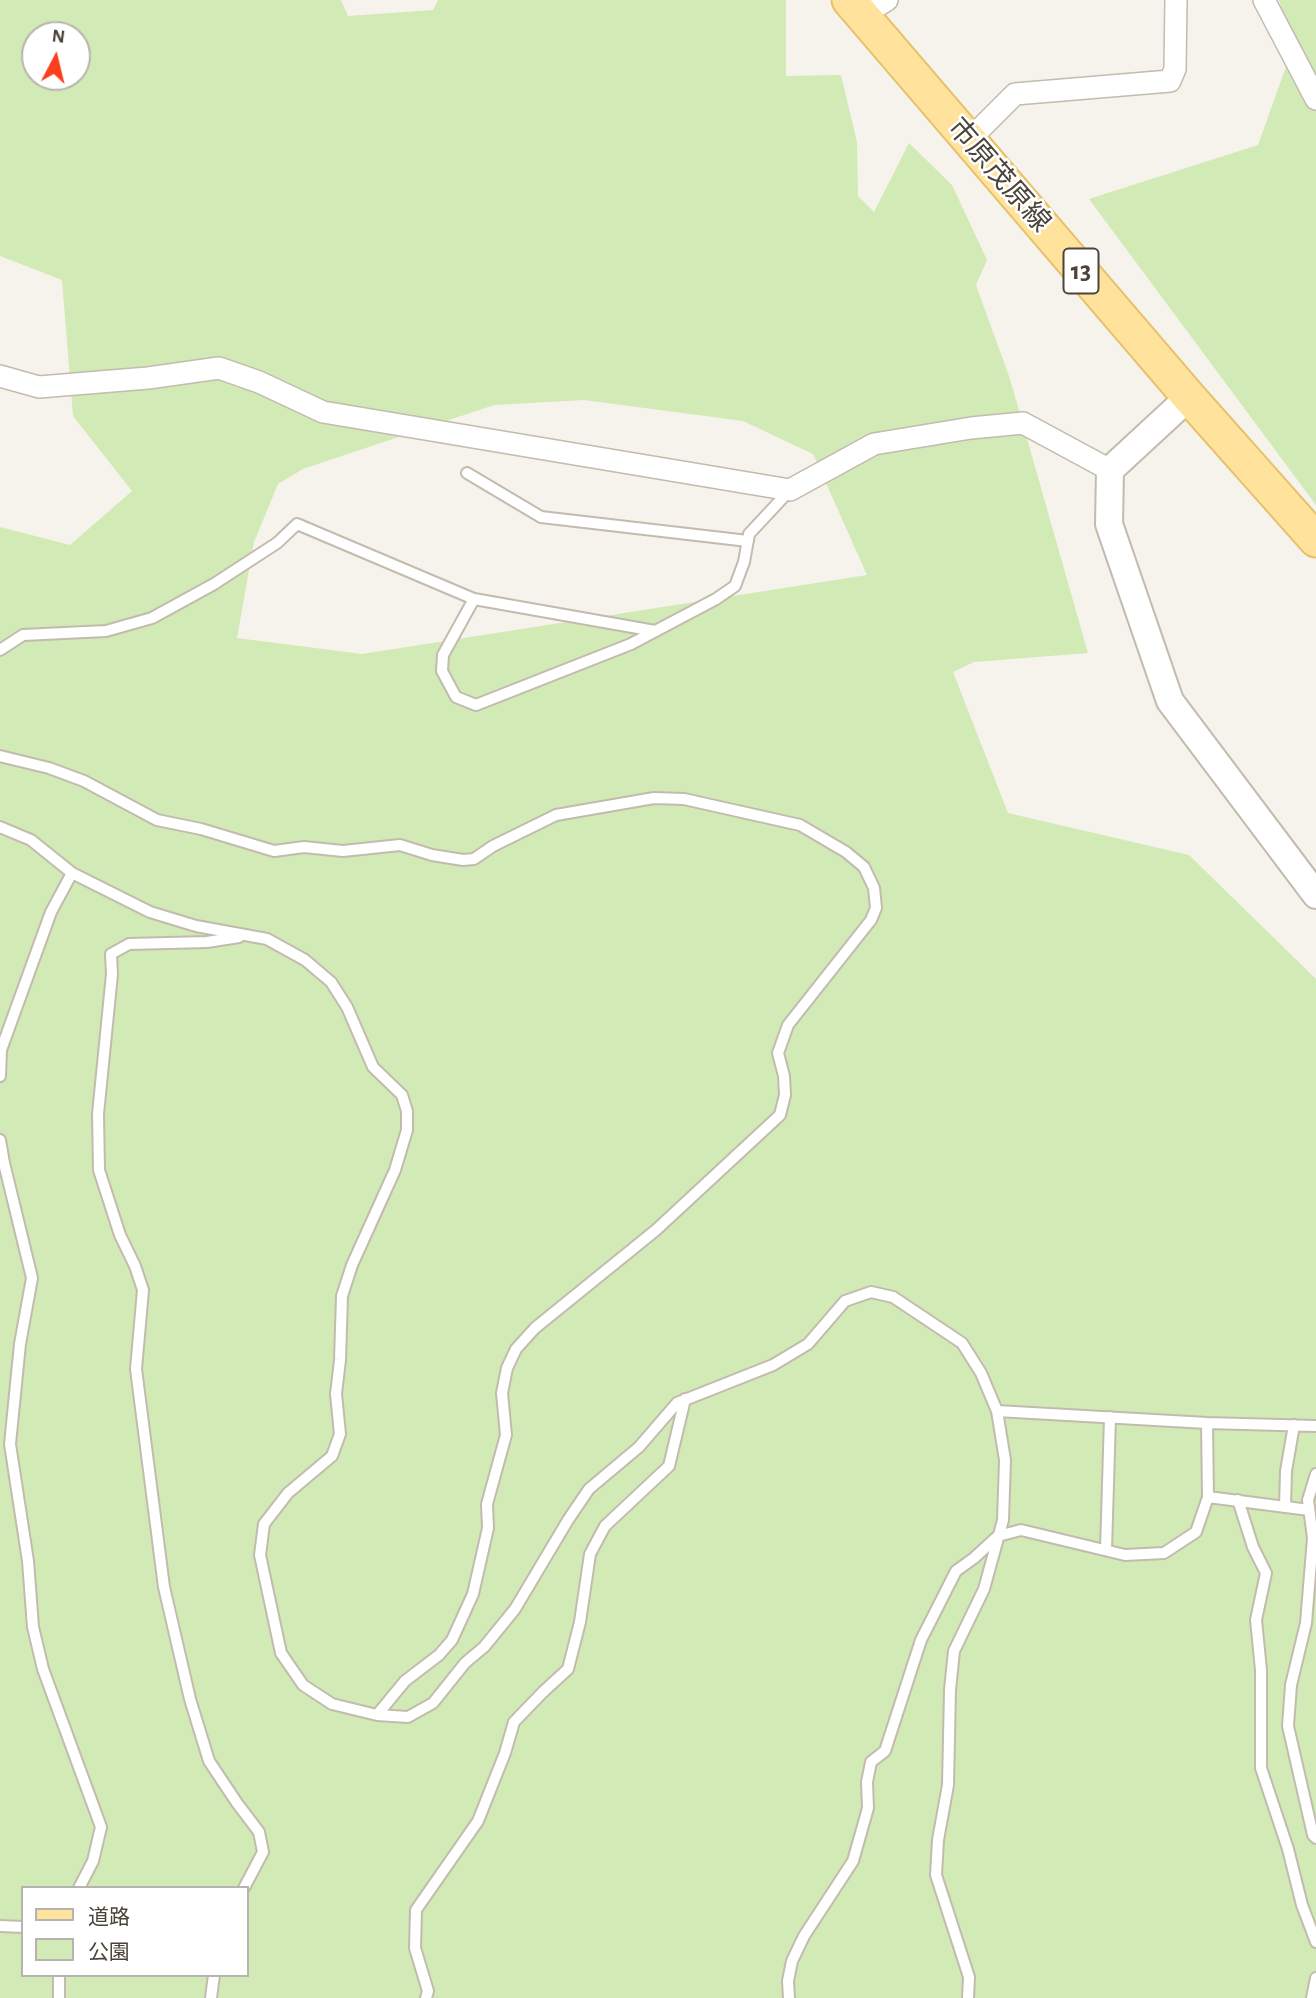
<!DOCTYPE html>
<meta charset="utf-8">
<style>
body{margin:0}
#map{position:relative;width:1316px;height:1998px;overflow:hidden;background:#f6f3ec;font-family:"Alegreya Sans","Noto Sans JP",sans-serif}
canvas{display:block}
.legend{position:absolute;left:21px;top:1886px;width:228px;height:91px;box-sizing:border-box;background:#fff;border:2px solid #b7b4b0;margin:0;padding:9px 12px;list-style:none;font-size:21px;color:#4b4439}
.legend li{display:flex;align-items:center;gap:14px;height:35px}
.legend b{width:35px;border:2px solid #b7b4b0}
.north{position:absolute;left:21px;top:21px;width:70px;height:70px;box-sizing:border-box;background:#fff;border:2px solid #b7b4b0;border-radius:50%;rotate:7deg;font-size:19px;font-weight:700;line-height:28px;text-align:center;color:#4b4439}
.north::after{content:'';display:block;margin:auto;width:24px;height:32px;background:#fc3f1d;clip-path:polygon(50% 0,100% 100%,50% 72%,0 100%)}
</style>
<div id="map">
<canvas width="1316" height="1998"></canvas>
<ul class="legend">
<li><b style="height:9px;background:#ffe39c"></b>道路</li>
<li><b style="height:19px;background:#d2eab5"></b>公園</li>
</ul>
<div class="north">N</div>
</div>
<script>
const ctx = document.querySelector('canvas').getContext('2d');
ctx.lineJoin = 'round';
function paint(path, color) { ctx.fillStyle = color; ctx.fill(path, 'evenodd'); }
const toPath = rows => new Path2D(rows.map(r => 'M' + r).join(''));
function strokePath(path, color, width, dash) { ctx.strokeStyle = color; ctx.lineWidth = width; ctx.lineCap = dash ? 'butt' : 'round'; ctx.setLineDash(dash || []); ctx.stroke(path); }
function label(font, color, halo, rows, align = 'center') {
  ctx.font = font + ' "Alegreya Sans","Noto Sans JP",sans-serif'; ctx.lineWidth = 5; ctx.setLineDash([]); ctx.textBaseline = 'middle'; ctx.strokeStyle = halo; ctx.fillStyle = color; for (const [text, x, y, turn = 0] of rows) {
    ctx.save(); ctx.translate(x, y); ctx.rotate((+turn || 0) * Math.PI / 180); ctx.textAlign = isNaN(turn) ? turn : align; if (halo) ctx.strokeText(text, 0, 0); ctx.fillText(text, 0, 0); ctx.restore();
  }
}
paint(toPath([
 [0,0,341,0,348,16,433,10,438,0,786,0,786,76,841,75,857,142,858,196,874,212,909,143,952,185,987,260,976,285,1010,379,1088,653,974,662,953,672,1008,813,1189,855,1316,979,1316,1998,0,1998,0,527,70,545,132,491,73,416,62,280,0,256],
 [35,35,77,35,77,77,35,77],
 [584,400,743,421,813,454,867,575,362,654,237,638,254,542,278,484,303,469,494,405],
 [23,1888,247,1888,247,1975,23,1975],
 [1279,0,1316,0,1316,505,1089,199,1258,145,1293,47]
]), '#d2eab5');
const service = toPath([
 [467,473,541,517,748,541],
 [474,599,655,631],
 [0,650,23,635,106,631,152,618,214,584,277,543,297,524,474,599,443,655,442,671,456,697,476,705,631,644,716,599,735,586,744,562,749,534,790,490],
 [0,756,49,768,84,781,157,820,201,829,274,851,304,847,343,851,400,845,432,855,463,860,474,859,493,846,556,815,654,798,684,799,800,825,846,852,864,867,874,888,876,908,871,920,788,1025,778,1053,784,1076,785,1095,780,1115,656,1230,535,1328,516,1349,507,1368,502,1393,506,1435,487,1504,488,1528,473,1594,452,1640,439,1655,405,1681,377,1715],
 [0,827,31,840,72,873,150,912,196,926,267,939,305,960,331,982,347,1007,373,1067,402,1095,407,1111,407,1130,395,1170,352,1265,342,1296,340,1360,336,1394,340,1434,332,1456,288,1493,264,1524,260,1555,281,1653,303,1685,332,1704,377,1715,408,1717,433,1703,465,1663,484,1647,515,1609,568,1520,589,1489,639,1447,677,1403,773,1365,808,1344,845,1301,871,1292,893,1297,962,1343,981,1373,997,1411,1005,1460,1003,1520,984,1589,954,1651,950,1690,948,1785,938,1840,936,1875,969,1977,968,1998],
 [239,937,207,942,129,944,111,954,112,974,98,1114,99,1170,120,1235,135,1266,143,1290,136,1369,164,1587,190,1699,209,1761,237,1803,259,1832,263,1852,244,1888],
 [0,1076,1,1050,51,912,72,873],
 [0,1140,4,1163,32,1278,20,1344,10,1444,28,1561,33,1627,43,1669,101,1827,93,1861,79,1888],
 [997,1411,1207,1423,1316,1426],
 [1316,1474,1308,1500,1313,1538,1306,1623,1291,1685,1288,1726,1313,1835,1316,1838],
 [1208,1497,1309,1510],
 [1238,1500,1253,1547,1266,1573,1256,1620,1261,1670,1261,1768,1288,1849,1302,1905,1316,1942],
 [1285,1507,1286,1471,1294,1425],
 [1106,1550,1110,1417],
 [0,1926,23,1927],
 [59,1975,59,1998],
 [211,1998,214,1975],
 [426,1998,428,1991,415,1948,416,1910,478,1821,505,1753,514,1722,543,1692,568,1669,580,1622,590,1554,605,1526,669,1466,685,1399],
 [789,1998,788,1981,792,1961,804,1936,853,1861,868,1808,867,1782,871,1762,885,1751,921,1640,956,1571,974,1558,998,1536,1021,1530,1125,1555,1164,1553,1196,1532,1208,1497,1207,1423],
 [1312,1998,1316,1978]
]);
const minor = toPath([
 [1264,0,1316,99],
 [861,16,887,0],
 [969,140,1015,94,1170,81,1175,69,1176,0],
 [0,376,39,387,148,378,219,368,259,382,323,412,790,490,874,444,971,428,1023,423,1110,470]
]);
const tertiary = toPath([
 [1189,397,1110,470,1109,524,1170,701,1316,895]
]);
const primary = toPath([
 [849,0,1189,397,1316,540]
]);
strokePath(service, '#c2bbae', 14);
strokePath(minor, '#c2bbae', 24);
strokePath(tertiary, '#c2bbae', 30);
strokePath(primary, '#e6c16a', 37);
strokePath(service, '#fff', 10);
strokePath(minor, '#fff', 21);
strokePath(tertiary, '#fff', 26);
strokePath(primary, '#ffe39c', 33);
for (const [x, y, w] of [
 [1081,271,35]
]) { const box = new Path2D(); box.roundRect(x - w / 2, y - 22.5, w, 45, 5); ctx.fillStyle = '#fff'; ctx.fill(box); strokePath(box, '#4b4439', 2); }
label('bold 26px', '#4b4439', null, [
 ["13",1081,271]
]);
label('28px', '#4b4439', '#fff', [
 ["市原茂原線",999,175,49]
]);
</script>
